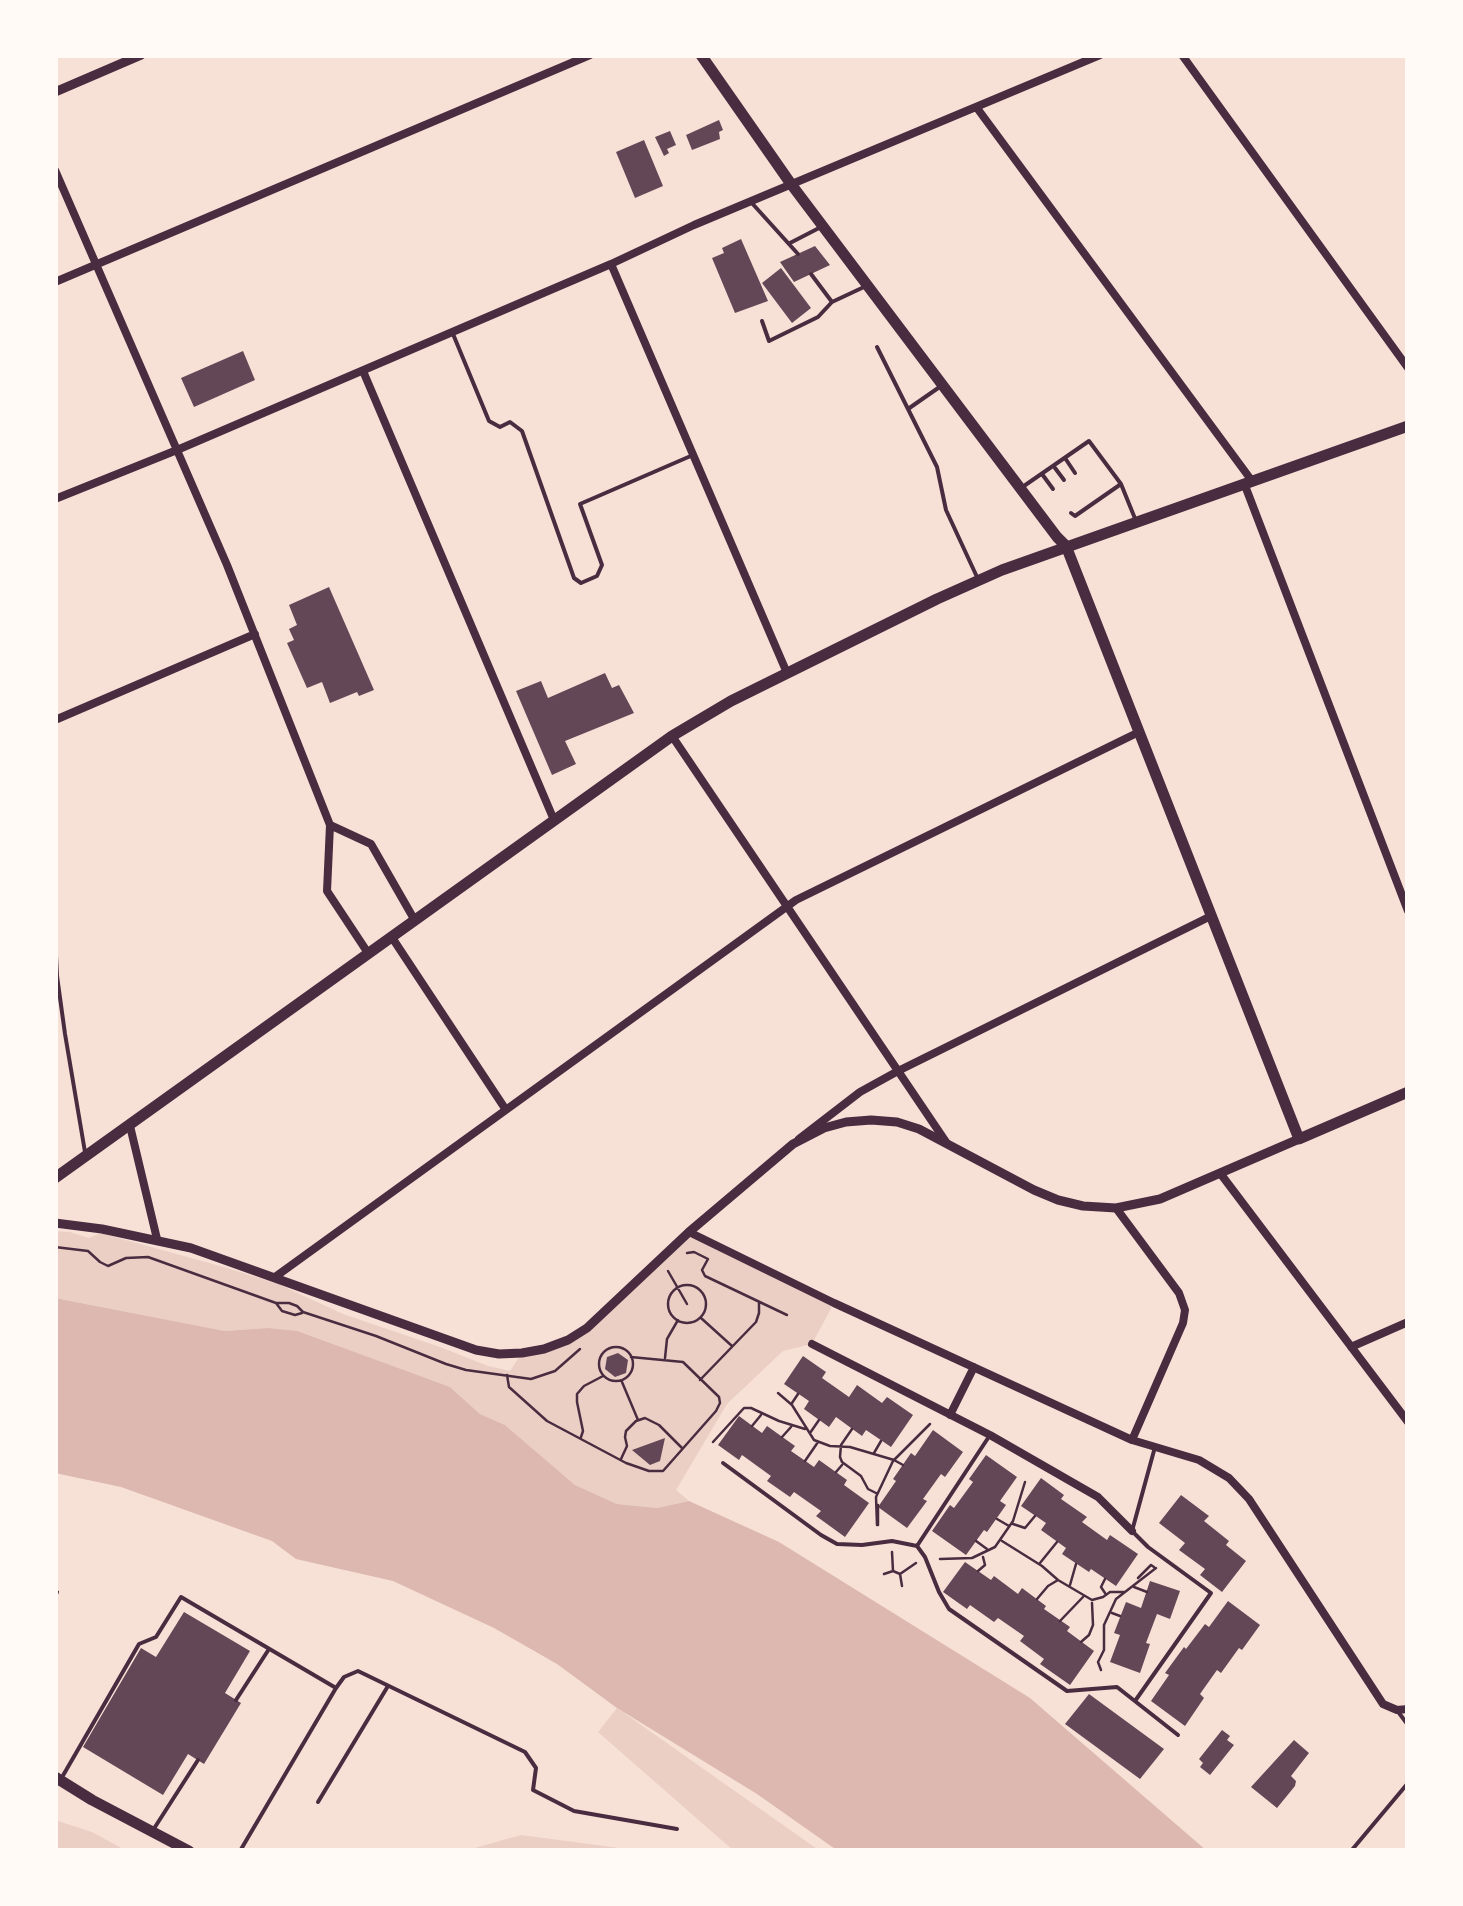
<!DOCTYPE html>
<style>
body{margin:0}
#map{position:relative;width:1463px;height:1906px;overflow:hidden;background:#f7e1d7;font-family:"Libre Baskerville",serif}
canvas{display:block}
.frame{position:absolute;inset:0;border:58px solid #fffaf5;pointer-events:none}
</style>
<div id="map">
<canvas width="1463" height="1906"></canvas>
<div class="frame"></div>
</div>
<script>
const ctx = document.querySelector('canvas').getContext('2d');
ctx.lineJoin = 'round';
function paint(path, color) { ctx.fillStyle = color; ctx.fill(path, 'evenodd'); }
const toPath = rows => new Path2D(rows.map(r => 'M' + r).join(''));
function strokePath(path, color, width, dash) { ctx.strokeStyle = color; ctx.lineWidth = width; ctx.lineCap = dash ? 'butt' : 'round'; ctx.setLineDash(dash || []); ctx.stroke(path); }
paint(toPath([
 [55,1231,70,1232,89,1238,100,1233,224,1267,278,1284,343,1314,440,1347,488,1366,510,1371,522,1353,568,1340,689,1232,834,1303,812,1344,783,1351,727,1404,676,1490,689,1501,657,1508,617,1504,575,1485,505,1425,480,1414,450,1387,267,1328,225,1331,55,1298],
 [617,1708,820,1851,734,1851,598,1732],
 [55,1820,92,1832,127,1851,55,1851],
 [521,1835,642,1851,464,1851]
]), '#ebcfc5');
paint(toPath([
 [55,1298,225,1331,267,1328,297,1331,450,1387,480,1414,505,1425,575,1485,617,1504,657,1508,689,1501,779,1542,1030,1698,1207,1851,838,1851,757,1794,617,1708,557,1664,494,1628,393,1581,296,1559,272,1541,121,1487,55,1473]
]), '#dcb8b0');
paint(toPath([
 [719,120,723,130,719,132,720,139,692,150,686,135],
 [670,131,676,145,667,149,669,153,664,156,655,137],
 [644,140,663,186,635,198,616,152],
 [741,239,768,301,735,313,712,258,724,253,722,248],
 [815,246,830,265,794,282,780,262],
 [781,268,811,308,792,323,762,283],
 [243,351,255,380,194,407,181,378],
 [329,587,374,690,359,696,357,692,330,703,322,682,307,688,287,643,294,640,289,629,297,625,289,605],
 [605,673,612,688,619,685,634,713,565,741,576,764,552,775,516,691,541,681,548,698],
 [618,1353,628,1360,626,1373,615,1377,605,1369,607,1357],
 [803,1356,826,1372,822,1378,849,1397,857,1385,882,1403,887,1397,913,1415,891,1447,866,1430,862,1436,836,1417,829,1427,804,1409,809,1401,784,1384],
 [739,1416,762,1433,767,1426,795,1446,791,1451,814,1467,819,1460,847,1480,844,1485,869,1503,845,1537,816,1516,821,1511,794,1492,790,1497,767,1481,771,1476,742,1455,739,1460,718,1445],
 [933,1430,963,1452,945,1477,941,1474,923,1499,927,1501,907,1528,878,1507,896,1481,893,1479,911,1453,915,1456],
 [665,1438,660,1461,650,1465,632,1450],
 [986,1455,1017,1477,1000,1501,1006,1505,987,1532,984,1530,966,1555,932,1531,950,1505,954,1508,973,1482,969,1479],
 [1041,1478,1064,1495,1061,1499,1087,1517,1082,1522,1107,1540,1110,1535,1138,1554,1116,1586,1091,1569,1089,1572,1062,1554,1066,1548,1041,1530,1046,1523,1021,1506],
 [1181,1495,1209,1516,1204,1521,1229,1541,1226,1545,1246,1561,1222,1592,1200,1575,1205,1569,1179,1550,1185,1543,1159,1523],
 [965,1562,991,1580,994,1576,1018,1594,1022,1588,1046,1606,1044,1609,1070,1627,1067,1631,1094,1651,1070,1685,1040,1664,1044,1659,1020,1641,1024,1636,998,1618,994,1622,970,1605,967,1609,943,1592],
 [1150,1581,1180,1591,1170,1619,1157,1614,1146,1643,1150,1644,1140,1673,1110,1662,1120,1635,1114,1633,1126,1602,1141,1608],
 [1228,1601,1260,1625,1242,1650,1239,1648,1221,1673,1217,1670,1200,1694,1204,1698,1185,1726,1151,1701,1169,1675,1165,1673,1184,1647,1186,1649,1205,1624,1209,1627],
 [184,1612,250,1651,225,1693,241,1703,204,1764,188,1754,163,1795,83,1747,141,1648,156,1657],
 [1089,1694,1164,1749,1140,1779,1065,1724],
 [1222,1730,1230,1736,1227,1740,1234,1745,1210,1775,1200,1767,1203,1763,1199,1759],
 [1294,1740,1309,1753,1291,1776,1296,1781,1295,1786,1277,1808,1251,1787]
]), '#644757');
strokePath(toPath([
 [55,1247,88,1251,100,1262,108,1266,126,1258,148,1257,276,1303,289,1303,297,1306,303,1312,376,1336,446,1364,466,1370,531,1379,555,1371,580,1349],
 [687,1253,694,1252,708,1259,702,1270,705,1276,787,1315],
 [668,1271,687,1304],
 '668 1304a19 19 0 1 1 38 0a19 19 0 1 1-38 0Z',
 [276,1303,282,1311,295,1315,302,1313],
 [701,1318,732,1346],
 '599 1364a17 17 0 1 1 34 0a17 17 0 1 1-34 0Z',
 [665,1358,667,1339,678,1320],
 [507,1375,509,1387,547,1421,626,1463,649,1471,663,1471,716,1411,720,1403,719,1397,683,1362,631,1357],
 [700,1380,756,1322,759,1313,759,1303],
 [622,1382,638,1420],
 [778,1393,792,1405,814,1440,830,1446,850,1447,894,1460,903,1465],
 [792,1403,798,1394],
 [752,1426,761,1415],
 [852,1429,841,1445,840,1457,842,1462,861,1476,868,1489,876,1493],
 [810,1433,819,1420],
 [581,1437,583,1431,577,1402,577,1394,584,1386,603,1376],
 [782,1437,791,1427],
 [713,1442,744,1408,751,1408,779,1421,805,1429],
 [874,1453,881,1441],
 [621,1459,627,1446,625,1437,626,1431,636,1421,645,1418,659,1425,682,1448],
 [805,1461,818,1442],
 [836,1472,842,1465],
 [878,1505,878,1525],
 [997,1519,1009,1526],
 [1013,1524,1025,1528,1035,1516],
 [877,1525,876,1497,893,1461,930,1424],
 [976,1541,987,1549],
 [1002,1541,1042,1566,1058,1580,1092,1600,1103,1597,1110,1592,1125,1592,1156,1568],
 [892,1552,893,1571],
 [940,1559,972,1558,995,1547,1013,1521,1025,1482],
 [1040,1563,1057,1542],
 [978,1571,985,1565,983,1557],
 [884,1574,893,1571,900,1574,902,1586],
 [900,1574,916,1563],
 [1138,1578,1151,1565,1154,1567],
 [1070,1585,1076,1564],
 [1134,1587,1147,1592],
 [1105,1593,1101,1587,1105,1579],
 [1037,1599,1048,1586,1058,1580],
 [1112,1613,1120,1616],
 [1060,1621,1083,1597],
 [1081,1642,1089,1635,1093,1625,1092,1603],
 [1101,1670,1098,1662,1104,1650,1104,1625,1116,1599,1125,1592]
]), '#4a2c40', 2.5);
strokePath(toPath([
 [750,201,798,254],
 [790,243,821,227],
 [811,274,832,302],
 [762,321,769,341,818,317,832,302,864,287],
 [453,334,489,421,500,427,510,422,522,431,574,578,581,583,597,576,602,565,580,504,693,455],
 [877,347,937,467,946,510,977,577],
 [908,409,941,386],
 [1065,458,1075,473],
 [1055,468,1064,480],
 [1042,474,1053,489],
 [1121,484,1136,521],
 [1021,488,1089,441,1121,484,1075,516,1071,513],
 [55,935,57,976,65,1034,85,1152],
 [723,1463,821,1535,837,1544,862,1545,892,1541,917,1546,925,1557,939,1592,949,1609,1067,1691,1117,1687,1178,1735],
 [917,1546,990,1435],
 [55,1596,57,1592],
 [336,1688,344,1677,358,1671,525,1752,536,1768,533,1790,574,1811,677,1829],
 [236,1700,269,1649],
 [1135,1701,1211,1593,1148,1547,1132,1531,1155,1447],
 [1399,1713,1408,1725],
 [61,1779,139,1644,156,1637,181,1597,336,1688,240,1851],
 [318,1802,388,1686],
 [155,1827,198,1760],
 [1351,1851,1408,1783]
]), '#4a2c40', 4);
strokePath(toPath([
 [1182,55,1408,368],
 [977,108,1252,481],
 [55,170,227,565,330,825,327,891,368,953],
 [611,264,787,673],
 [55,282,590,55],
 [363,371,554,820],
 [1244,483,1408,911],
 [55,499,177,450,611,264,694,225,1100,55],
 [55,720,255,634],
 [672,736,946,1142],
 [330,825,371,844,414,919],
 [391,936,506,1110],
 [130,1126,157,1239],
 [799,1139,860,1092,898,1071,1211,916],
 [1220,1173,1408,1422],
 [1116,1208,1179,1293,1185,1310,1183,1323,1132,1440],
 [689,1232,834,1303,1132,1440,1199,1460,1229,1478,1249,1499,1383,1704,1397,1710,1408,1709],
 [275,1277,796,900,1139,732],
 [812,1344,990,1435,1098,1497,1132,1531],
 [1351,1347,1408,1322],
 [950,1415,974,1367]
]), '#4a2c40', 8);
strokePath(toPath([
 [55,92,141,55],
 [55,1223,102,1229,191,1248,476,1350,499,1354,522,1353,544,1349,568,1340,587,1328,689,1232,793,1144,824,1128,846,1122,871,1120,897,1122,919,1129,1034,1190,1058,1200,1083,1206,1116,1208,1160,1199,1299,1139]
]), '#4a2c40', 9);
strokePath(toPath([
 [701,55,791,184,1057,537,1066,546,1299,1139,1408,1092],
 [55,1178,672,736,731,701,937,599,1002,570,1408,426],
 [55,1777,92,1800,189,1851]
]), '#4a2c40', 11);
</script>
